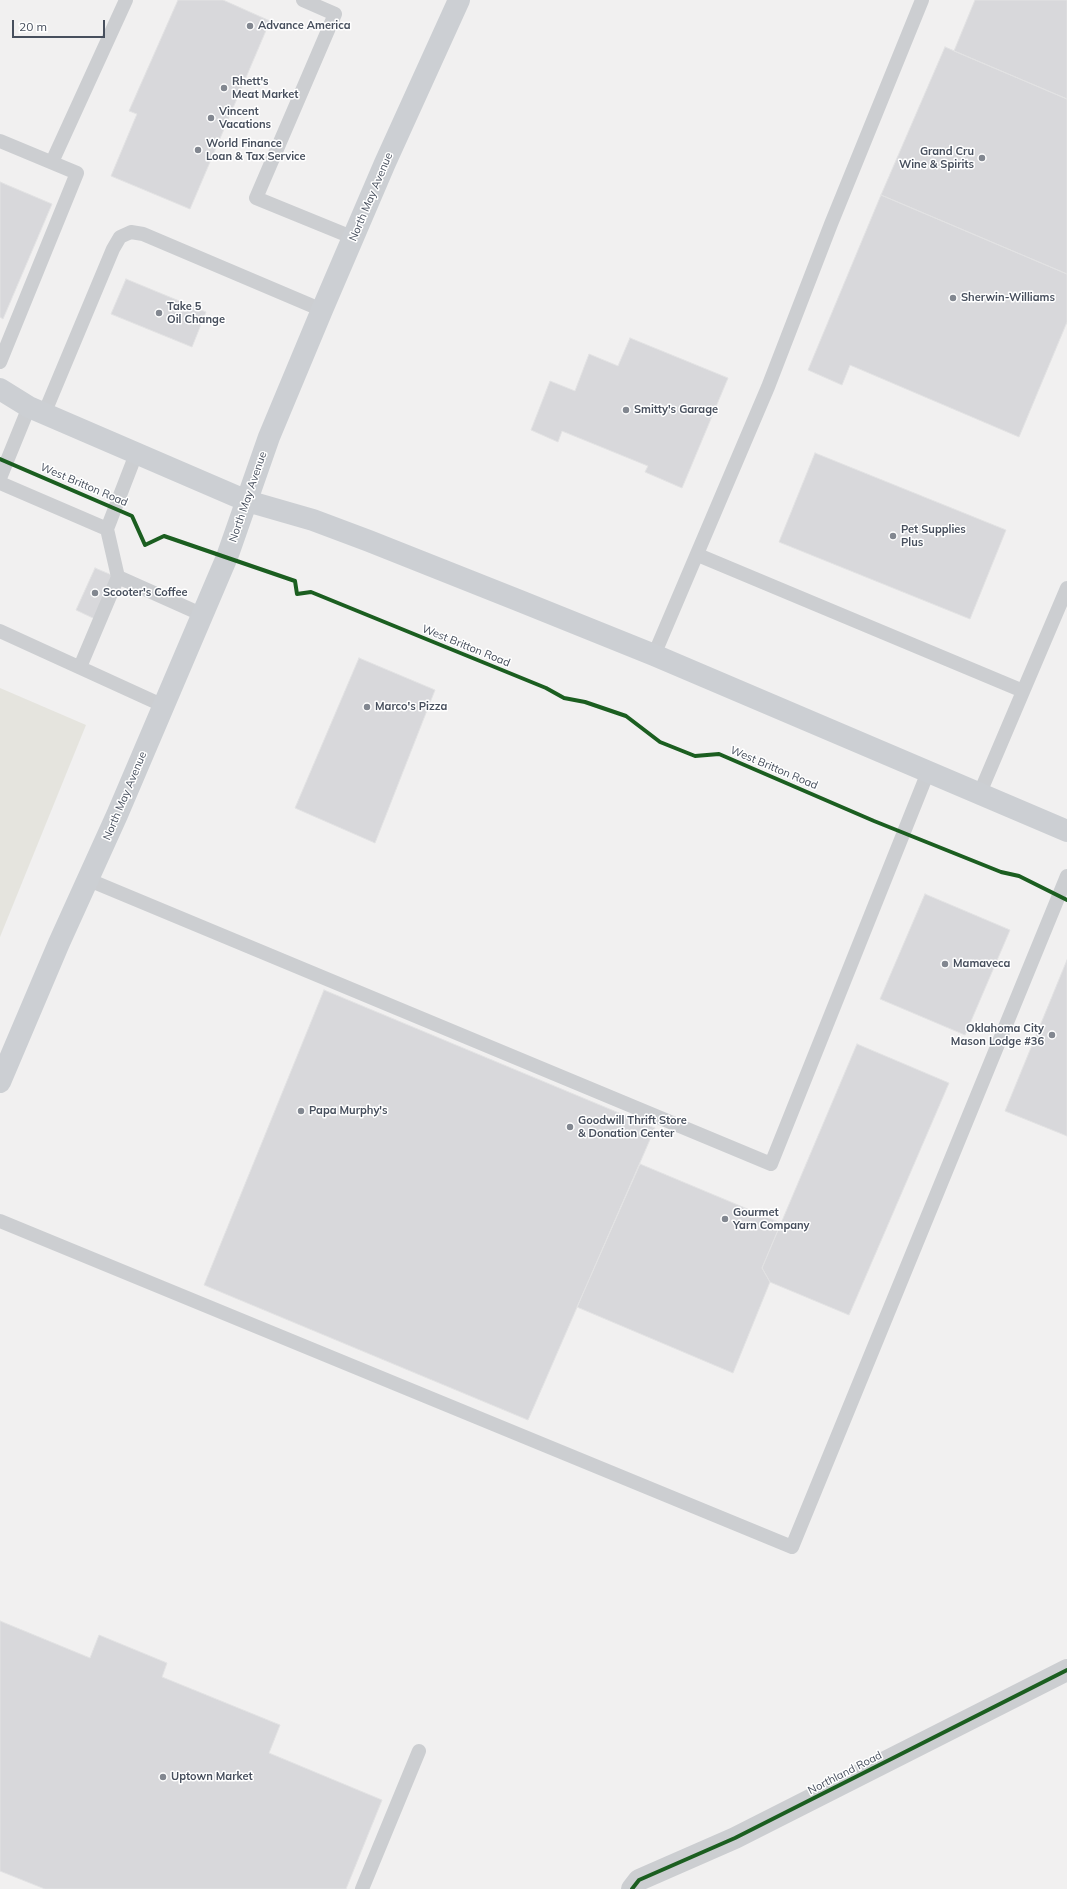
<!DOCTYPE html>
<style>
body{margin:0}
#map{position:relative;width:1067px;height:1889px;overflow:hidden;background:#f1f0f0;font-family:Mulish,sans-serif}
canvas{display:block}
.scale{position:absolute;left:12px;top:20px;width:93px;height:18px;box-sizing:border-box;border:2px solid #474f5d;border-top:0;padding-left:5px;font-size:12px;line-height:14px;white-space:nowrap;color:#474f5d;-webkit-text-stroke:3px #fff;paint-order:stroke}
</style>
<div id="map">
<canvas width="1067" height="1889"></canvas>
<div class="scale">20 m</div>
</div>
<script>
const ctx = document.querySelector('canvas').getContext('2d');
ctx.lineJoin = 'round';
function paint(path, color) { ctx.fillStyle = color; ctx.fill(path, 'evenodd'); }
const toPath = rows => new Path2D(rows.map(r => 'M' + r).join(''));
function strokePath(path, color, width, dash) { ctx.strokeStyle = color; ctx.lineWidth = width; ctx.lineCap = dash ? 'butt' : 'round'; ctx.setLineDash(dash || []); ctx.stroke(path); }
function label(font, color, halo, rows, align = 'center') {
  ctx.font = font + ' Mulish,sans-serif'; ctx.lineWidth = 3; ctx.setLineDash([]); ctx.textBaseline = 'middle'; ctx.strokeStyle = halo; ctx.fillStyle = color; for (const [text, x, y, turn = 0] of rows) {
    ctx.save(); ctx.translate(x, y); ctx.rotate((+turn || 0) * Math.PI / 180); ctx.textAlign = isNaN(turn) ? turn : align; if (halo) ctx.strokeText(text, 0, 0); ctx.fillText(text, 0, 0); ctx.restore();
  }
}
paint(toPath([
 [0,688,86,725,0,937]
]), '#e5e4de');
const building = toPath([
 [178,0,223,0,270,21,190,209,111,176,137,114,129,111,178,0],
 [975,0,1067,0,1067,99,954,51,975,0],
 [945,47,1067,99,1067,274,881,195,945,47],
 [0,182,52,204,3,319,0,317,0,182],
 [881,195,1067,274,1067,322,1019,437,850,365,842,385,808,370,881,195],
 [126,279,206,312,192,347,111,314,126,279],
 [630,338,728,378,682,488,645,472,648,466,562,431,558,442,531,430,550,381,575,391,589,354,618,366,630,338],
 [815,453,1006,530,970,619,779,542,815,453],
 [95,568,114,576,95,619,76,610,95,568],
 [359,658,435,690,375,843,295,808,359,658],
 [925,894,1010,930,965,1035,880,999,925,894],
 [1067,960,1067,1136,1005,1111,1067,960],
 [324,990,655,1128,528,1420,204,1285,324,990],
 [857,1044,949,1083,849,1315,770,1282,762,1268,857,1044],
 [640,1164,781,1223,762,1268,770,1282,733,1373,577,1307,640,1164],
 [0,1621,90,1658,99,1635,167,1663,162,1677,280,1725,269,1753,382,1800,346,1889,45,1889,0,1871,0,1621]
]);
paint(building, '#d8d8db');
strokePath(building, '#e2e2e3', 1);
strokePath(toPath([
 [303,0,335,14,256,198,354,238],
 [0,141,77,173,0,362],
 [52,162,126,0],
 [44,414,113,249,120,237,131,232,143,234,322,310],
 [0,478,29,407],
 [0,483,107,529],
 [698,555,1023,691],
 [118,577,107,529,136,454],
 [0,631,164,706],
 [654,655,768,387,831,224,922,0],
 [80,667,118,577,203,615],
 [979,795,1067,588],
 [89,880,771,1164,928,772],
 [0,1221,792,1547,1067,876],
 [362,1889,419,1751]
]), '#ccced1', 14);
strokePath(toPath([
 [632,1889,639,1880,735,1838,1067,1670]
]), '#ccced1', 22);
strokePath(toPath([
 [0,389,29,407,247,501,313,520,369,541,520,601,654,655,1067,831],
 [0,1082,59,943,117,815,227,557,269,437,322,310,385,163,459,0]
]), '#cccfd3', 22);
strokePath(toPath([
 [0,459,132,516,145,545,164,536,295,581,297,594,311,592,546,688,564,698,585,702,626,716,660,742,695,756,719,754,874,821,1001,872,1019,876,1067,900],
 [632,1889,639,1880,735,1838,1067,1670]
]), '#1b5e20', 4);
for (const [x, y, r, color] of [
 [250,26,4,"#828790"],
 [224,88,4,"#828790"],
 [211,118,4,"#828790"],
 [198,150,4,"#828790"],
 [982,158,4,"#828790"],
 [953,298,4,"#828790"],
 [159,313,4,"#828790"],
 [626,410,4,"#828790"],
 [893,536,4,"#828790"],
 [95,593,4,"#828790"],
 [367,707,4,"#828790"],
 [945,964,4,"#828790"],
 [1052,1035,4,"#828790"],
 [301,1111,4,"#828790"],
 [570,1127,4,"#828790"],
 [725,1219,4,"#828790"],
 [163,1777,4,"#828790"]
]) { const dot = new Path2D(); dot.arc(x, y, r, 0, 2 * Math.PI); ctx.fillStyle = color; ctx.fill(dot); strokePath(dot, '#fff', 1.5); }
label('bold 11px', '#474f5d', '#fff', [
 ["Advance America",258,26],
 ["Rhett's",232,82],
 ["Meat Market",232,95],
 ["Vincent",219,112],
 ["Vacations",219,125],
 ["World Finance",206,144],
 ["Loan & Tax Service",206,157],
 ["Grand Cru",974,152,"right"],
 ["Wine & Spirits",974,165,"right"],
 ["Sherwin-Williams",961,298],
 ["Take 5",167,307],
 ["Oil Change",167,320],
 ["Smitty's Garage",634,410],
 ["Pet Supplies",901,530],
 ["Plus",901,543],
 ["Scooter's Coffee",103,593],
 ["Marco's Pizza",375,707],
 ["Mamaveca",953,964],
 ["Oklahoma City",1044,1029,"right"],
 ["Mason Lodge #36",1044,1042,"right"],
 ["Papa Murphy's",309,1111],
 ["Goodwill Thrift Store",578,1121],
 ["& Donation Center",578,1134],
 ["Gourmet",733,1213],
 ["Yarn Company",733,1226],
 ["Uptown Market",171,1777]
], 'left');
label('11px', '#474f5d', '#fff', [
 ["North May Avenue",371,197,-67],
 ["West Britton Road",84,485,23],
 ["North May Avenue",248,497,-71],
 ["West Britton Road",466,646,22],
 ["West Britton Road",774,768,23],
 ["North May Avenue",125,796,-67],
 ["Northland Road",845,1773,-27]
]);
</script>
